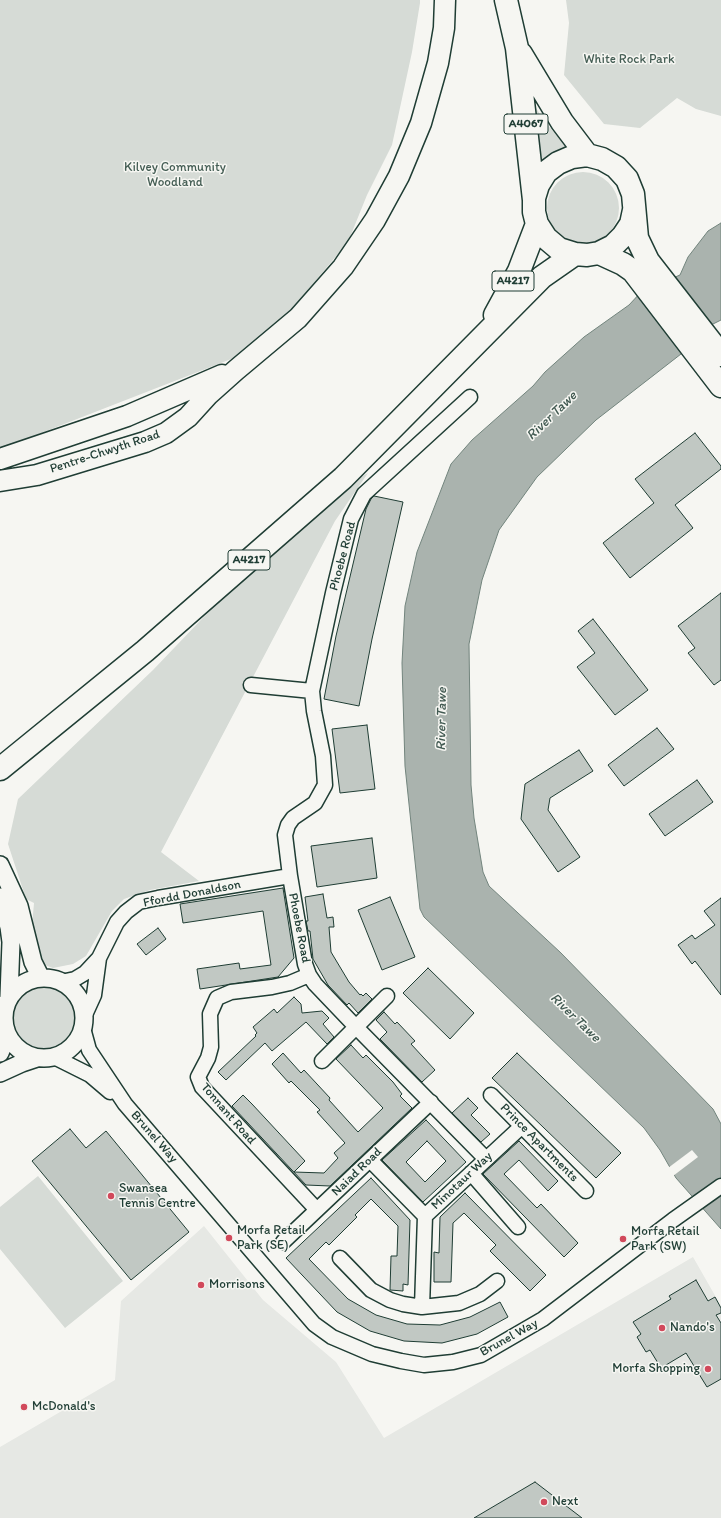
<!DOCTYPE html>
<style>
body{margin:0}
canvas{display:block;background:#f6f6f2}
</style>
<canvas width="721" height="1518"></canvas>
<script>
const ctx = document.querySelector('canvas').getContext('2d');
ctx.lineJoin = 'round';
function paint(path, color) { ctx.fillStyle = color; ctx.fill(path, 'evenodd'); }
const toPath = rows => new Path2D(rows.map(r => 'M' + r).join(''));
function strokePath(path, color, width, dash) { ctx.strokeStyle = color; ctx.lineWidth = width; ctx.lineCap = dash ? 'butt' : 'round'; ctx.setLineDash(dash || []); ctx.stroke(path); }
function label(font, color, halo, rows, align = 'center') {
  ctx.font = font + ' Itim,sans-serif'; ctx.lineWidth = 3; ctx.setLineDash([]); ctx.textBaseline = 'middle'; ctx.strokeStyle = halo; ctx.fillStyle = color; for (const [text, x, y, turn = 0] of rows) {
    ctx.save(); ctx.translate(x, y); ctx.rotate((+turn || 0) * Math.PI / 180); ctx.textAlign = isNaN(turn) ? turn : align; if (halo) ctx.strokeText(text, 0, 0); ctx.fillText(text, 0, 0); ctx.restore();
  }
}
paint(toPath([
 [204,1226,263,1300,336,1362,384,1438,693,1257,721,1306,721,1518,0,1518,0,1447,115,1380,121,1301]
]), '#e6e8e4');
paint(toPath([
 [0,0,420,0,420,3,412,52,392,145,367,195,348,242,291,310,244,354,0,449],
 [566,0,721,0,721,116,696,109,677,98,640,128,604,124,564,75,569,23],
 [527,93,544,121,569,149,540,169],
 '547 208a36 36 0 1 1 72 0a36 36 0 1 1-72 0Z',
 [368,473,335,521,161,852,199,881,150,890,124,899,112,911,86,956,73,964,53,968,42,964,32,926,34,903,26,899,8,844,18,799,153,670,220,600,345,486],
 '13 1017a31 31 0 1 1 62 0a31 31 0 1 1-62 0Z',
 [38,1176,123,1281,65,1328,0,1249,0,1207]
]), '#d6dbd6');
const water = toPath([
 [721,223,721,320,705,328,681,354,596,420,537,477,499,530,482,580,469,644,471,785,474,818,483,872,489,886,561,953,713,1109,721,1124,721,1229,676,1178,660,1150,644,1128,424,917,420,909,405,766,402,663,405,606,417,552,451,464,472,440,533,386,545,372,584,337,629,305,642,291,680,275,688,257,708,231,721,223]
]);
paint(water, '#aab3ae');
strokePath(water, '#72847d', 1);
paint(toPath([
 [692,1150,698,1157,673,1176,668,1168]
]), '#f6f6f2');
const building = toPath([
 [695,433,721,466,721,469,675,505,693,528,630,578,603,543,654,503,635,479,695,433],
 [374,496,403,502,372,639,359,706,324,699,336,636,366,509,371,499,374,496],
 [721,593,721,680,714,685,688,653,695,648,678,626,721,593],
 [593,619,648,690,615,715,577,667,595,653,578,631,593,619],
 [367,725,375,789,340,793,332,729,367,725],
 [657,728,674,749,624,786,608,765,657,728],
 [579,750,593,771,550,798,548,810,580,857,558,872,521,819,525,784,579,750],
 [697,780,713,802,665,836,649,814,697,780],
 [372,838,377,878,317,887,311,846,372,838],
 [283,888,294,958,278,977,200,989,197,969,239,963,240,969,271,965,263,911,183,923,180,904,283,888],
 [323,894,327,918,333,917,334,927,329,927,331,952,349,982,360,995,361,994,363,996,366,993,372,999,358,1013,349,1003,347,1005,328,985,313,959,310,931,308,931,306,921,308,921,305,897,323,894],
 [390,897,415,957,382,970,358,910,390,897],
 [721,898,721,995,695,961,692,964,678,945,692,935,695,939,715,925,704,911,721,898],
 [158,928,166,939,146,955,137,944,158,928],
 [428,968,474,1013,450,1039,403,993,428,968],
 [294,997,301,1004,302,1013,322,1011,329,1018,323,1024,334,1037,327,1044,306,1022,272,1051,265,1043,226,1080,218,1072,256,1036,255,1035,257,1033,253,1027,274,1009,277,1013,294,997],
 [384,1012,395,1024,397,1022,415,1041,411,1044,435,1070,422,1082,380,1039,387,1032,376,1020,384,1012],
 [351,1045,363,1058,366,1055,393,1082,402,1094,400,1096,412,1108,330,1186,306,1185,232,1106,243,1095,252,1104,305,1161,294,1172,324,1173,338,1158,334,1153,345,1143,317,1112,320,1110,291,1081,289,1083,272,1064,283,1053,301,1073,304,1070,330,1098,329,1100,358,1132,383,1108,336,1059,351,1045],
 [517,1053,621,1153,596,1178,492,1078,517,1053],
 [468,1098,478,1108,471,1115,490,1134,481,1142,452,1113,468,1098],
 [426,1120,466,1162,423,1202,382,1160,426,1120],
 [427,1141,446,1161,425,1182,406,1162,427,1141],
 [70,1129,86,1148,106,1131,189,1232,131,1280,32,1161,70,1129],
 [519,1141,558,1181,548,1191,519,1160,504,1174,537,1208,541,1204,578,1243,564,1257,483,1174,519,1141],
 [371,1178,410,1220,408,1285,403,1284,403,1291,390,1290,391,1256,397,1256,398,1226,371,1199,355,1215,357,1217,329,1245,326,1242,309,1259,348,1299,376,1315,407,1324,440,1325,470,1317,500,1302,508,1317,477,1334,442,1343,404,1341,370,1331,337,1312,286,1258,371,1178],
 [465,1193,546,1275,530,1291,490,1251,496,1245,464,1213,453,1223,451,1282,434,1282,434,1252,439,1253,440,1217,465,1193],
 [696,1280,708,1301,715,1297,721,1308,721,1313,716,1315,721,1323,721,1379,707,1387,686,1353,661,1368,650,1350,646,1352,637,1337,641,1334,633,1322,671,1299,669,1296,696,1280],
 [535,1482,582,1518,474,1518,535,1482]
]);
paint(building, '#c1c8c3');
strokePath(building, '#1f3d34', 1);
const minor = toPath([
 [470,397,364,494,351,519,333,593,312,691,314,711,323,756,325,785,315,803,293,818,288,825,285,835,290,876,305,964,309,975,315,984,357,1028,486,1159],
 [251,685,312,691],
 [309,975,290,983,272,987,231,992,217,998,210,1014,211,1047,208,1058,198,1077,202,1087,317,1210],
 [61,982,75,979,85,973,99,958,117,922,126,912,139,902,158,898,290,876],
 [84,1017,94,995,99,958],
 [83,1028,89,1050,125,1104,314,1324,332,1337,372,1354,401,1361,424,1365,453,1362,481,1355,543,1319,673,1220,721,1186],
 [54,1057,90,1075,110,1092],
 [322,1061,387,996],
 [491,1095,586,1191],
 [370,1160,425,1216],
 [471,1173,518,1227],
 [425,1216,522,1126],
 [283,1242,431,1102],
 [340,1258,371,1290,390,1300,403,1304,422,1307,459,1303,480,1294,497,1281],
 [422,1307,425,1216]
]);
const tertiary = toPath([
 [0,865,19,906,33,962,41,978],
 [0,897,9,927,11,942,9,996],
 '4 1018a40 40 0 1 1 80 0a40 40 0 1 1-80 0Z',
 [0,1053,7,1035],
 [0,1073,22,1063,37,1058]
]);
const secondary = toPath([
 [0,459,127,416,222,375],
 [0,481,37,475,145,442,166,433,188,417,208,395,236,370,298,318,343,267,375,220,399,176,421,123,438,63,444,28,445,0]
]);
const primary = toPath([
 [506,0,517,48,534,200,534,212,537,224,546,238,559,249,575,254,587,255,599,253,613,246,623,236,631,224,634,210],
 [521,54,562,122,587,155],
 [534,198,538,185,546,172,558,163,572,157,587,155,602,159,616,167,627,179,633,194,637,238,648,261,721,355],
 [599,253,623,264,633,271,721,386],
 [495,315,519,271,537,224],
 [0,769,145,651,343,478,542,277,575,254]
]);
strokePath(minor, '#1f3d34', 17);
strokePath(tertiary, '#1f3d34', 20);
strokePath(secondary, '#1f3d34', 23);
strokePath(primary, '#1f3d34', 25);
strokePath(minor, '#f6f6f2', 14);
strokePath(tertiary, '#f6f6f2', 17);
strokePath(secondary, '#f6f6f2', 20);
strokePath(primary, '#f6f6f2', 22);
for (const [x, y, r, color] of [
 [111,1196,4,"#d1495b"],
 [229,1238,4,"#d1495b"],
 [623,1239,4,"#d1495b"],
 [201,1285,4,"#d1495b"],
 [662,1328,4,"#d1495b"],
 [708,1369,4,"#d1495b"],
 [24,1407,4,"#d1495b"],
 [544,1502,4,"#d1495b"]
]) { const dot = new Path2D(); dot.arc(x, y, r, 0, 2 * Math.PI); ctx.fillStyle = color; ctx.fill(dot); strokePath(dot, '#f6f6f2', 1.5); }
for (const [x, y, w] of [
 [526,124,44],
 [513,281,42],
 [249,560,42]
]) { const box = new Path2D(); box.roundRect(x - w / 2, y - 10, w, 20, 3); ctx.fillStyle = '#f6f6f2'; ctx.fill(box); strokePath(box, '#1f3d34', 1); }
label('bold 12px', '#1f3d34', null, [
 ["A4067",526,124],
 ["A4217",513,281],
 ["A4217",249,560]
]);
label('13px', '#445d54', '#f6f6f2', [
 ["White Rock Park",629,60],
 ["Kilvey Community",175,168],
 ["Woodland",175,183]
]);
label('13px', '#1f3d34', '#f6f6f2', [
 ["Pentre-Chwyth Road",105,452,-18],
 ["Phoebe Road",343,556,-75],
 ["Ffordd Donaldson",192,894,-11],
 ["Phoebe Road",299,928,79],
 ["Tonnant Road",228,1114,49],
 ["Brunel Way",154,1137,49],
 ["Prince Apartments",539,1143,45],
 ["Naiad Road",357,1172,-44],
 ["Minotaur Way",462,1181,-43],
 ["Brunel Way",509,1338,-29]
]);
label('13px', '#1f3d34', '#f6f6f2', [
 ["Swansea",119,1189],
 ["Tennis Centre",119,1204],
 ["Morfa Retail",237,1231],
 ["Park (SE)",237,1246],
 ["Morfa Retail",631,1232],
 ["Park (SW)",631,1247],
 ["Morrisons",209,1285],
 ["Nando's",670,1328],
 ["Morfa Shopping",700,1369,"right"],
 ["McDonald's",32,1407],
 ["Next",552,1502]
], 'left');
label('italic 14px', '#425a52', '#f6f6f2', [
 ["River Tawe",552,416,-44],
 ["River Tawe",442,719,-89],
 ["River Tawe",575,1018,44]
]);
</script>
